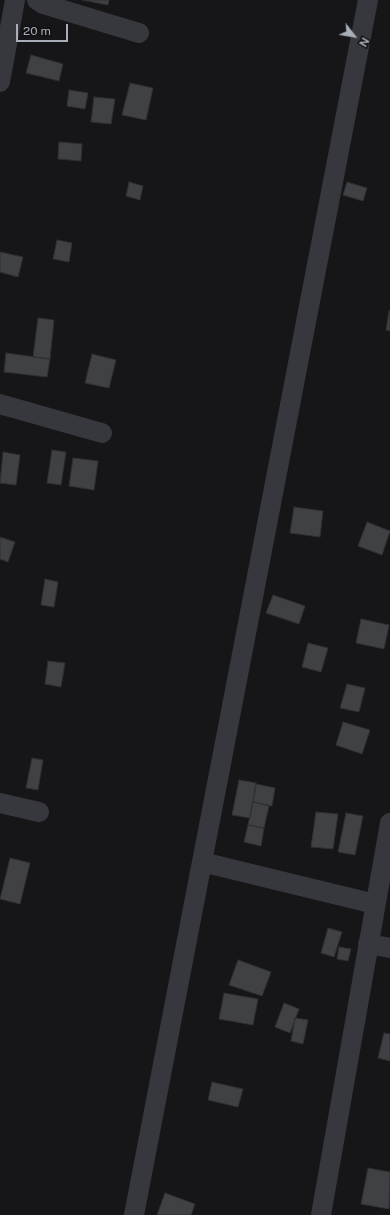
<!DOCTYPE html>
<style>
body{margin:0}
#map{position:relative;width:390px;height:1215px;overflow:hidden;background:#161618;font-family:"Public Sans",sans-serif}
canvas{display:block}
.north{position:absolute;left:334px;top:16px;width:40px;height:40px;-webkit-text-stroke:3px #111113;paint-order:stroke;rotate:121deg;font-size:11px;font-weight:700;line-height:16px;text-align:center;color:#a8adb8}
.north::after{content:'';display:block;margin:auto;width:14px;height:18px;background:#a8adb8;clip-path:polygon(50% 0,100% 100%,50% 72%,0 100%)}
.scale{position:absolute;left:16px;top:24px;width:52px;height:18px;box-sizing:border-box;border:2px solid #a8adb8;border-top:0;padding-left:5px;font-size:12px;line-height:14px;white-space:nowrap;color:#a8adb8;-webkit-text-stroke:3px #111113;paint-order:stroke}
</style>
<div id="map">
<canvas width="390" height="1215"></canvas>
<div class="north">N</div>
<div class="scale">20 m</div>
</div>
<script>
const ctx = document.querySelector('canvas').getContext('2d');
ctx.lineJoin = 'round';
function paint(path, color) { ctx.fillStyle = color; ctx.fill(path, 'evenodd'); }
const toPath = rows => new Path2D(rows.map(r => 'M' + r).join(''));
function strokePath(path, color, width, dash) { ctx.strokeStyle = color; ctx.lineWidth = width; ctx.lineCap = dash ? 'butt' : 'round'; ctx.setLineDash(dash || []); ctx.stroke(path); }
const building = toPath([
 [82,0,109,0,108,5,82,0],
 [31,55,63,64,59,81,26,73,31,55],
 [130,83,153,88,146,120,122,115,130,83],
 [69,90,88,93,85,109,67,106,69,90],
 [94,97,115,99,111,124,91,122,94,97],
 [59,142,82,144,81,161,58,159,59,142],
 [129,182,143,186,140,200,126,196,129,182],
 [347,182,367,188,363,201,343,195,347,182],
 [57,240,72,243,69,262,53,259,57,240],
 [0,252,23,257,18,277,0,272,0,252],
 [389,311,390,311,390,331,386,330,389,311],
 [38,318,54,320,50,359,33,357,38,318],
 [6,353,50,359,47,377,4,372,6,353],
 [92,354,116,360,109,388,85,383,92,354],
 [52,450,66,452,61,485,47,483,52,450],
 [3,452,20,455,16,485,0,483,3,452],
 [73,458,98,461,94,490,69,486,73,458],
 [294,507,323,511,320,537,290,533,294,507],
 [367,522,390,531,382,555,358,546,367,522],
 [0,537,15,542,8,562,0,559,0,537],
 [45,579,58,582,54,607,41,605,45,579],
 [273,595,305,606,299,624,266,613,273,595],
 [361,619,389,625,384,649,356,643,361,619],
 [308,643,328,648,321,672,302,667,308,643],
 [48,661,65,663,61,687,45,684,48,661],
 [347,684,365,688,359,712,340,708,347,684],
 [343,722,370,730,362,754,336,745,343,722],
 [32,758,43,760,38,790,26,788,32,758],
 [239,780,256,783,250,818,232,815,239,780],
 [256,784,275,788,272,806,253,802,256,784],
 [253,802,269,806,264,828,248,825,253,802],
 [316,812,338,814,333,849,311,847,316,812],
 [346,813,363,816,355,855,338,852,346,813],
 [248,825,264,828,261,846,244,842,248,825],
 [10,858,30,863,20,904,0,899,10,858],
 [328,928,342,932,334,957,321,953,328,928],
 [339,947,351,949,348,961,337,959,339,947],
 [238,960,271,972,262,996,229,985,238,960],
 [224,993,258,999,253,1025,219,1019,224,993],
 [284,1003,299,1009,290,1033,275,1027,284,1003],
 [295,1018,308,1020,303,1044,291,1041,295,1018],
 [384,1033,390,1034,390,1061,378,1058,384,1033],
 [212,1082,243,1089,238,1107,208,1100,212,1082],
 [368,1168,390,1172,389,1209,361,1204,368,1168],
 [165,1193,195,1204,191,1215,157,1215,165,1193]
]);
paint(building, '#404145');
strokePath(building, '#303034', 1);
strokePath(toPath([
 [37,0,43,4,139,33],
 [0,82,15,0],
 [0,404,102,433],
 [0,803,39,812],
 [202,862,375,904],
 [368,944,390,948],
 [134,1215,368,0],
 [321,1215,390,823]
]), '#37383d', 20);
</script>
